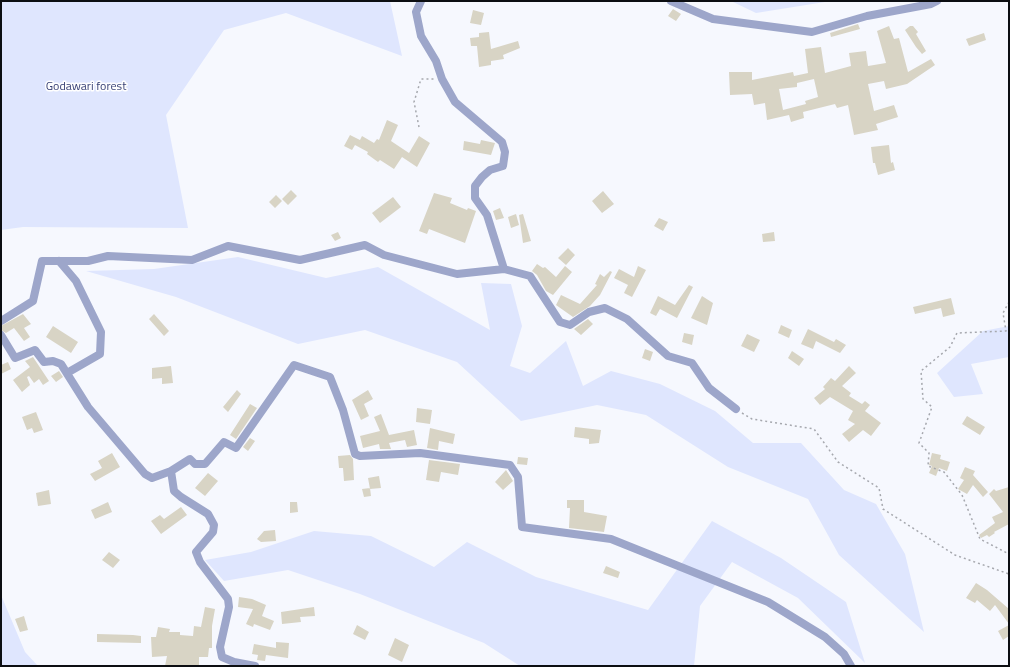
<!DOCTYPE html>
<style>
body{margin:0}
#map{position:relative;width:1010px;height:667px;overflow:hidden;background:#f6f8fe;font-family:"Titillium Web",sans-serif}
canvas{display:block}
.frame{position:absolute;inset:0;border:2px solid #0c0e12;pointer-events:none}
</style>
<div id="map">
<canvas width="1010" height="667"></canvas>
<div class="frame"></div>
</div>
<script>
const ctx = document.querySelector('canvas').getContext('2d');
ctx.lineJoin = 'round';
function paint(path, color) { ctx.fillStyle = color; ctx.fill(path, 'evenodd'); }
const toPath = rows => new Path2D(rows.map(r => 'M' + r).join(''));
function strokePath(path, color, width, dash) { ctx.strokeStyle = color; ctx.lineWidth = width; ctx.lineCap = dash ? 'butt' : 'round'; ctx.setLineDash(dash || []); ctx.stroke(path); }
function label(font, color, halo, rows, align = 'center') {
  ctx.font = font + ' "Titillium Web",sans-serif'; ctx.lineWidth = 3; ctx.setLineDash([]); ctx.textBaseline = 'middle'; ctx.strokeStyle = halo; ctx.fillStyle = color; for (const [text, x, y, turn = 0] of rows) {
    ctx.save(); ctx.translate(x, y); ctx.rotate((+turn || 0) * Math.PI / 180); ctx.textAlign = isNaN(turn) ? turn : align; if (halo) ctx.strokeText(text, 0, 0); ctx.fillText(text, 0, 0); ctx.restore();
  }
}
paint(toPath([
 [1,1,390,1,402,56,286,13,224,30,166,115,188,228,23,227,1,230],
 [731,1,831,1,756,13],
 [238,257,326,278,378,267,490,330,481,283,511,284,522,326,510,366,530,373,566,341,583,386,611,371,660,384,715,411,753,443,801,443,844,490,876,504,905,554,924,632,839,555,808,499,728,467,646,415,597,405,521,421,457,362,365,330,298,344,176,297,86,271,154,269],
 [1009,326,1009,357,971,364,983,394,954,397,937,373,983,331],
 [712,521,781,558,846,602,865,663,798,598,732,562,700,606,694,666,520,666,484,643,360,594,288,570,224,581,205,560,251,552,314,531,371,536,434,567,467,542,536,577,648,610],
 [1,595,25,652,38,666,1,666]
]), '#dfe6fe');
paint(toPath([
 [673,9,681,14,676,21,668,16],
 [473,10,484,13,481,25,470,23],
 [858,24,860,29,831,37,830,33],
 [889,26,894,39,899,38,908,72,931,59,935,65,907,84,886,89,884,81,868,84,874,111,894,105,898,117,876,124,878,130,854,135,848,105,837,108,835,104,803,112,804,118,791,122,789,115,767,120,765,103,754,105,752,94,730,95,729,72,752,72,752,80,793,72,794,76,808,73,805,49,821,47,825,73,851,66,849,53,866,51,868,66,886,63,877,31],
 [814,79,818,97,805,101,806,104,783,110,779,89,797,87,797,83],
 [910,26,913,26,918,32,916,34,926,51,922,54,916,47,905,30],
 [489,32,491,49,518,41,520,48,503,55,504,59,491,61,491,65,479,67,477,46,471,46,470,38,479,37,479,33],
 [984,33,986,40,969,46,966,39],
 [387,120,398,125,391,141,409,153,419,136,430,143,417,167,402,157,394,169,380,160,378,162,367,154,368,152,355,145,352,150,344,146,350,135,360,140,362,136,374,143,377,139,379,140],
 [481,140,495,143,491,155,463,150,464,141,480,144],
 [889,145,891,163,893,162,895,170,878,175,875,163,873,163,871,147],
 [291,190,297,196,288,205,282,199],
 [603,191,614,204,602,213,592,201],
 [434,193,452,198,450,203,467,210,468,208,476,211,465,243,429,229,427,234,419,231],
 [276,195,282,201,275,208,269,202],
 [393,197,401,207,380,223,372,213],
 [500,208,504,218,496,220,493,211],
 [516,214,519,225,511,228,508,217],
 [523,214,531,241,523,243,519,215],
 [659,218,668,222,663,231,654,226],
 [338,232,341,238,335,241,331,235],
 [774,232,775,241,763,242,762,234],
 [568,248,575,255,566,265,558,258],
 [537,264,543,268,545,267,556,277,565,266,572,272,553,295,546,291,537,275,532,271],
 [638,266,646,270,632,297,624,293,628,285,614,278,619,269,634,277],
 [610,271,612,272,600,295,590,306,573,317,556,305,561,295,580,304,597,285,595,284,600,274,604,277],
 [689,285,693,287,677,318,660,309,656,316,650,313,658,296,675,305],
 [702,296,713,303,707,325,691,318],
 [951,298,955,314,943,317,941,308,915,314,913,307],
 [23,314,31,324,24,328,30,337,24,341,14,328,6,333,1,330,1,326],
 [154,314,169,331,164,336,149,319],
 [588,319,593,324,581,335,574,329],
 [781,325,792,330,789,338,778,333],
 [53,326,78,342,71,353,46,337],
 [808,329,834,342,836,339,846,345,840,353,816,341,813,349,801,344],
 [684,333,694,335,692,345,682,342],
 [747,334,760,340,754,352,741,346],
 [645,349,653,352,650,361,642,358],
 [792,351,804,359,799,366,788,358],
 [33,357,49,381,43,385,39,379,34,383,29,376,27,377,30,385,22,392,13,380,30,367,25,361],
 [8,362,11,369,1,374,1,365],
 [171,366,173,383,162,384,162,378,152,379,152,368],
 [849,366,856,373,842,386,851,393,849,396,862,404,865,401,870,405,865,411,881,423,871,436,863,430,849,442,842,434,855,424,848,420,853,411,830,397,820,405,814,398,825,389,823,387,831,378,835,381],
 [59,371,63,377,56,382,51,376],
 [237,390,241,394,228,412,223,407],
 [368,390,373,399,364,404,369,416,361,420,352,400],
 [250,404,257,408,236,439,230,435],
 [417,408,432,410,430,424,416,422],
 [36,412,43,430,34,433,32,428,27,430,22,417],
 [381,414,389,435,414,430,417,445,407,447,405,440,389,443,391,449,380,449,379,444,363,448,360,436,380,431,374,417],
 [967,416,985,427,980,435,962,424],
 [575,427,601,430,599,443,589,444,589,439,574,437],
 [430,428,455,434,453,444,439,441,438,450,427,448],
 [250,438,255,441,248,451,243,447],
 [112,453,120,467,95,481,90,474,102,468,98,461],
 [932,453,941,455,940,459,950,462,947,471,939,468,936,476,929,473,932,466,929,465],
 [350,455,353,459,354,480,344,481,343,468,339,468,338,456],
 [518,457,528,458,527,465,517,464],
 [429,460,460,464,458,475,441,472,439,482,426,480],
 [965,467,975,471,973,475,988,492,983,497,973,485,967,494,958,489,964,480,960,478],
 [506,470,513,481,503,490,495,482],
 [208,473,218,481,205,496,195,488],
 [379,476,381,488,370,489,368,478],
 [1009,487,1009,524,994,532,995,533,989,537,987,535,981,538,979,535,995,523,992,517,1003,512,989,494,994,489,996,491],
 [370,488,371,496,364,497,362,489],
 [49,490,51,504,38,506,36,493],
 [567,500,584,500,584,512,607,516,604,532,569,528,570,508,567,508],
 [108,502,112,512,95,519,91,510],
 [290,502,297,502,298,512,290,513],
 [181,507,187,515,161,534,151,521,160,515,164,519],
 [275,530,276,541,261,542,257,539,264,531],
 [109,552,120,560,113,568,102,560],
 [606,566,620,572,618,578,603,573],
 [976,583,987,590,1009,609,1009,624,995,605,990,611,977,600,975,603,966,598],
 [239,597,252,599,266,605,262,616,274,621,270,630,254,624,253,627,246,624,253,609,238,607],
 [205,607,215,609,212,626,212,648,209,648,208,657,199,657,199,666,165,666,167,656,152,657,151,637,156,637,158,627,170,629,169,632,180,632,180,635,193,636,194,626,201,627],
 [314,607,315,616,300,617,301,622,282,624,281,612],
 [24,616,28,630,20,632,15,619],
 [357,625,369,632,365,640,353,634],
 [1009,625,1009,636,1003,640,998,631],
 [97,634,133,635,141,636,141,643,97,642],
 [395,638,409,645,402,662,388,655],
 [276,642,289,643,288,658,266,655,265,661,257,660,258,655,252,654,254,644,276,648]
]), '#d8d4c5');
strokePath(toPath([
 [419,127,414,102,421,79,434,79],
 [1009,302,1003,313,1006,331,957,333,950,347,921,371,923,399,932,407,919,443,929,453,928,466,944,472,962,495,980,539,1009,554],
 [742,413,752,419,814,429,838,462,879,488,883,509,955,555,1009,574]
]), '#a6a8ae', 1.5, [2, 3]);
strokePath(toPath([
 [421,1,416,12,421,36,436,61,442,79,455,102,502,142,505,152,503,166,490,170,482,177,475,186,475,198,487,215,504,269],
 [671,1,713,19,812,32,867,16,931,4,937,1],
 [59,261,76,281,101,332,100,354,67,373],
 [1,321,33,301,42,261,88,261,108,256,192,260,228,246,300,260,365,245,384,255,457,274,504,269,530,276,560,322,570,325,589,312,605,308,627,319,668,356,692,363,709,388,736,409],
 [1,335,15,358,35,350,44,362,53,361,61,364,88,407,145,474,152,478,171,471,174,491,181,497,208,514,214,525,213,532,196,552,200,562,228,599,229,607,220,647,222,657,234,662,255,666],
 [171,471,190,459,195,464,205,464,224,442,236,448,294,365,330,377,343,410,355,454,360,456,420,453,510,465,518,477,522,527,611,539,768,602,825,637,844,654,851,666]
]), '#9da6ca', 8);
label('12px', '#363f74', '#fff', [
 ["Godawari forest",86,87]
]);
</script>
